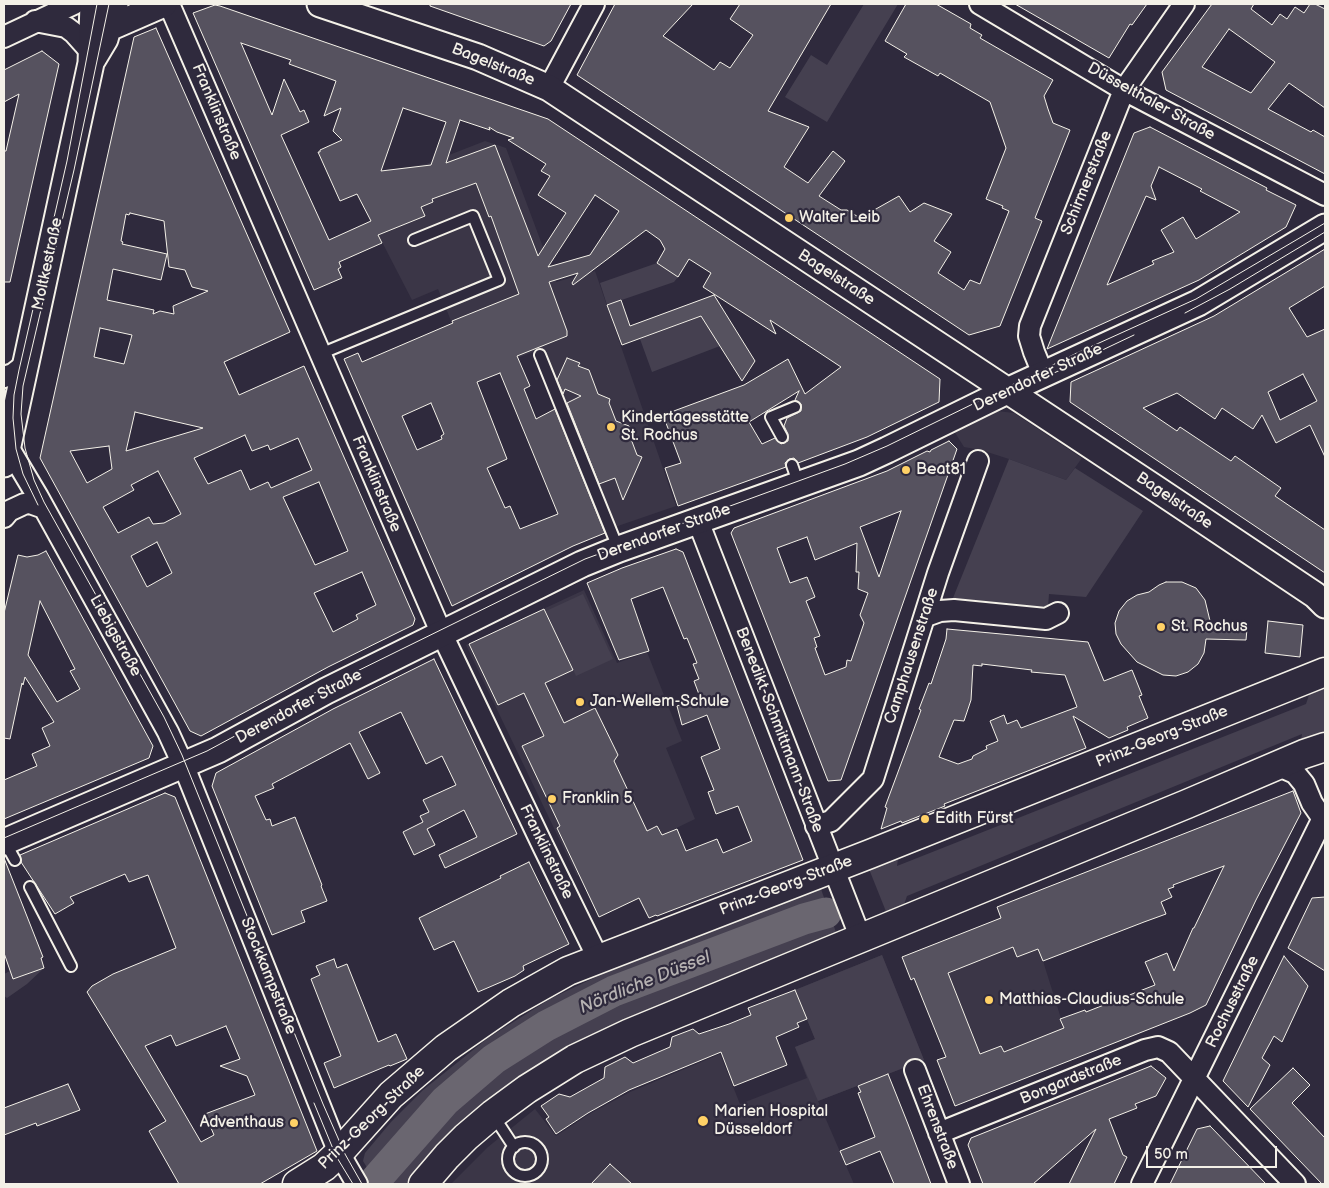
<!DOCTYPE html>
<meta charset="utf-8">
<style>
body{margin:0}
#map{position:relative;width:1329px;height:1188px;overflow:hidden;background:#2f2a3d;font-family:"Balsamiq Sans",sans-serif}
canvas{display:block}
.frame{position:absolute;inset:0;border:5px solid #f4f1e8;pointer-events:none}
.scale{position:absolute;left:1146px;top:1146px;width:131px;height:22px;box-sizing:border-box;border:2px solid #f4f1e8;border-top:0;padding-left:6px;font-size:15px;line-height:18px;white-space:nowrap;color:#f4f1e8;-webkit-text-stroke:4px #2f2a3d;paint-order:stroke}
</style>
<div id="map">
<canvas width="1329" height="1188"></canvas>
<div class="frame"></div>
<div class="scale">50 m</div>
</div>
<script>
const ctx = document.querySelector('canvas').getContext('2d');
ctx.lineJoin = 'round';
function paint(path, color) { ctx.fillStyle = color; ctx.fill(path, 'evenodd'); }
const toPath = rows => new Path2D(rows.map(r => 'M' + r).join(''));
function strokePath(path, color, width, dash) { ctx.strokeStyle = color; ctx.lineWidth = width; ctx.lineCap = dash ? 'butt' : 'round'; ctx.setLineDash(dash || []); ctx.stroke(path); }
function label(font, color, halo, rows, align = 'center') {
  ctx.font = font + ' "Balsamiq Sans",sans-serif'; ctx.lineWidth = 4.5; ctx.setLineDash([]); ctx.textBaseline = 'middle'; ctx.strokeStyle = halo; ctx.fillStyle = color; for (const [text, x, y, turn = 0] of rows) {
    ctx.save(); ctx.translate(x, y); ctx.rotate((+turn || 0) * Math.PI / 180); ctx.textAlign = isNaN(turn) ? turn : align; if (halo) ctx.strokeText(text, 0, 0); ctx.fillText(text, 0, 0); ctx.restore();
  }
}
paint(toPath([
 [485,141,506,148,556,282,595,271,676,506,612,528,541,349,496,366,461,345,438,289,412,300,352,184,382,171,426,164],
 [997,411,1014,413,1082,458,1066,480,1009,459,981,450,964,447,954,431],
 [584,590,617,663,647,652,682,741,666,748,695,819,577,876,466,645],
 [1018,898,1043,961,1064,1028,1061,1030,1073,1059,955,1106,937,1060,945,1057,915,978,911,980,902,957,1001,918,997,907],
 [882,955,924,1060,818,1101,854,1184,451,1184,488,1147,535,1109,556,1136,591,1113,630,1092,720,1054,740,1104,807,1078,795,1047,815,1039,795,990]
]), '#3b3647');
paint(toPath([
 [864,4,898,4,827,122,785,97,811,55,827,65],
 [657,263,678,277,674,282,607,305,600,283],
 [702,316,720,346,652,372,640,339],
 [1009,459,1066,480,1075,468,1143,511,1086,597,1049,594,1048,607,953,598],
 [583,594,613,659,576,676,546,611],
 [1325,680,1325,740,1300,749,1302,734,907,896,901,913,889,919,867,864,899,851,897,866,1306,704,1311,689],
 [821,889,839,941,627,1026,415,1184,377,1184,363,1161,365,1153,391,1122,423,1090,488,1038,550,999,596,977,812,890],
 [882,955,924,1060,818,1101,795,1047,815,1039,795,990],
 [44,968,27,984,7,998,4,996,4,974,10,971,14,979]
]), '#454050');
strokePath(toPath([
 [372,1184,445,1101,494,1059,546,1026,614,991,804,919,826,913]
]), '#6a6670', 31);
const building = toPath([
 [430,4,571,4,551,41,544,46,430,6,430,4],
 [615,4,693,4,663,36,714,70,720,62,730,68,753,35,730,19,740,4,831,4,768,111,809,127,784,167,808,183,833,151,845,161,819,196,841,210,847,210,860,218,899,196,910,212,924,203,952,214,934,241,951,252,938,273,964,290,970,280,980,284,1009,211,1002,208,1003,206,986,199,1006,148,990,102,940,73,938,76,904,57,907,54,885,41,906,4,936,4,971,24,970,28,982,35,980,38,1053,80,1044,96,1048,109,1053,123,1070,130,1035,218,1042,221,1000,326,969,335,577,75,615,4],
 [1015,4,1147,4,1132,25,1130,24,1109,58,1015,4],
 [1212,4,1254,4,1251,9,1272,25,1280,14,1287,19,1295,7,1304,13,1310,4,1315,4,1325,9,1325,108,1289,83,1268,109,1311,132,1313,130,1325,137,1325,174,1166,90,1162,72,1212,4],
 [1229,29,1275,62,1251,93,1202,67,1229,29],
 [215,5,220,6,548,119,940,379,939,402,867,437,798,463,794,458,789,459,785,463,786,467,678,506,665,468,681,463,663,415,744,385,788,359,805,394,841,367,770,320,776,334,703,287,711,273,689,259,678,277,657,263,665,249,660,240,646,230,573,285,572,283,578,273,549,282,567,331,567,336,517,356,530,386,524,389,536,419,555,409,605,533,573,546,452,606,344,359,358,353,362,362,453,323,452,321,519,294,491,216,489,217,476,183,432,199,433,202,421,207,425,216,378,235,382,243,339,262,341,267,338,269,342,278,314,290,193,13,215,5],
 [241,43,291,60,289,64,336,81,324,116,341,108,333,131,342,140,320,150,320,152,318,152,340,201,357,194,371,221,329,240,281,135,309,122,304,110,300,112,284,79,272,115,241,43],
 [403,108,446,122,431,165,381,171,403,108],
 [460,120,490,130,489,127,497,132,514,138,508,140,546,164,541,171,550,176,538,195,566,213,538,256,495,145,446,163,460,120],
 [595,195,619,211,590,255,548,267,595,195],
 [500,373,558,514,520,529,510,506,505,508,487,468,507,459,477,382,500,373],
 [799,391,795,400,801,404,801,411,787,418,784,426,788,434,788,441,781,444,775,438,762,444,749,422,799,391],
 [431,403,444,434,441,436,442,439,417,450,402,416,431,403],
 [156,28,290,332,224,362,231,377,239,395,304,366,415,619,413,625,328,667,201,736,190,731,40,458,134,37,156,28],
 [130,213,164,221,169,267,185,270,192,287,208,291,173,306,174,314,160,311,153,314,154,310,107,300,113,269,161,280,167,254,122,244,123,242,121,241,126,214,129,215,130,213],
 [100,328,132,335,124,364,94,357,100,328],
 [135,412,164,419,203,428,126,451,135,412],
 [245,435,252,451,268,445,270,450,298,438,312,470,271,488,268,482,250,490,241,470,208,484,194,458,245,435],
 [109,446,112,469,87,483,70,451,109,446],
 [158,471,181,514,164,523,153,524,149,517,118,533,103,507,134,490,131,485,158,471],
 [319,482,348,551,315,565,283,497,319,482],
 [157,542,172,573,147,587,131,556,157,542],
 [362,572,376,605,356,615,358,619,333,632,314,593,362,572],
 [42,51,59,64,10,282,4,282,4,151,6,151,19,94,4,102,4,70,42,51],
 [1150,127,1267,188,1266,190,1296,205,1286,227,1199,280,1047,349,1134,133,1150,127],
 [1159,167,1202,189,1200,191,1240,212,1196,239,1183,217,1161,230,1174,252,1152,261,1154,264,1107,285,1146,196,1156,200,1151,186,1159,167],
 [1325,249,1325,286,1289,308,1307,337,1325,329,1325,457,1310,425,1276,443,1262,415,1253,429,1222,408,1215,419,1177,393,1143,408,1177,431,1180,427,1231,461,1235,456,1281,488,1275,496,1325,530,1325,573,1070,402,1071,382,1214,316,1325,249],
 [1303,374,1317,401,1280,420,1268,392,1303,374],
 [714,295,755,361,742,381,701,316,622,345,607,305,621,300,630,326,714,295],
 [567,358,580,363,578,366,589,370,598,394,610,399,609,403,616,421,629,426,628,431,637,455,642,457,623,500,615,478,599,484,567,403,581,396,565,389,563,394,557,380,567,358],
 [949,441,957,449,841,780,828,781,731,533,734,528,887,471,927,451,930,452,931,450,949,441],
 [901,511,879,577,860,527,901,511],
 [807,537,815,560,857,543,856,572,859,572,858,589,868,593,860,615,864,623,851,661,847,660,846,667,825,675,815,648,817,647,814,638,820,636,806,601,815,597,807,577,790,583,777,548,807,537],
 [676,549,683,552,803,860,657,916,656,915,649,918,639,898,599,917,557,828,560,826,522,746,544,736,524,693,498,705,469,644,544,609,573,670,545,683,564,723,595,708,618,755,614,761,647,831,657,826,662,835,677,829,686,851,717,839,723,853,752,841,738,806,716,814,708,792,714,790,701,757,720,749,707,715,682,725,677,706,700,697,694,681,699,679,693,664,697,663,687,638,684,639,663,587,631,599,649,651,619,660,587,583,622,568,676,549],
 [46,551,153,746,149,758,4,819,4,780,37,766,32,754,50,746,42,728,54,722,25,677,23,685,22,683,10,739,4,738,4,613,18,555,27,557,38,555,46,551],
 [40,601,75,669,70,671,80,689,57,702,28,655,40,601],
 [1166,582,1182,582,1196,588,1205,600,1211,625,1247,629,1246,640,1206,639,1204,653,1198,664,1188,672,1176,676,1163,675,1137,662,1121,644,1116,634,1115,623,1119,611,1127,601,1137,595,1149,592,1159,585,1166,582],
 [1268,621,1303,625,1300,657,1265,653,1268,621],
 [947,629,1088,642,1104,681,1132,670,1142,695,1139,696,1148,718,1127,727,1128,730,1109,738,1073,716,1086,748,944,804,945,806,902,823,901,821,881,829,887,808,885,807,921,710,919,709,929,683,931,684,946,639,947,629],
 [982,664,1032,670,1031,672,1065,675,1077,707,1021,728,1017,720,1007,724,1004,715,990,721,998,741,986,746,987,749,973,756,972,759,958,764,939,757,954,720,964,721,971,700,973,665,982,666,982,664],
 [434,659,517,834,445,868,439,855,477,837,464,810,427,829,435,845,414,855,403,832,423,822,420,816,429,812,423,800,456,785,442,756,426,764,401,712,359,732,380,773,368,779,350,743,272,784,274,788,255,796,266,820,270,819,272,826,295,817,322,885,321,886,327,901,301,911,305,922,272,935,212,786,216,773,333,709,434,659],
 [1293,791,1301,813,1256,900,1206,1005,1190,1013,955,1106,937,1060,946,1057,914,978,911,980,902,957,1001,918,997,907,1293,791],
 [1224,866,1194,928,1193,928,1174,971,1167,953,1145,962,1155,985,1086,1012,1085,1010,1060,1019,1064,1028,1004,1052,1001,1046,980,1054,948,973,1013,947,1017,957,1038,949,1043,961,1144,922,1166,914,1161,902,1172,897,1168,889,1174,887,1173,885,1224,866],
 [165,793,175,797,317,1151,260,1184,179,1184,149,1131,166,1121,87,992,92,986,113,974,176,948,148,875,129,882,125,874,70,897,74,903,55,914,21,862,20,855,165,793],
 [226,1026,240,1059,220,1066,247,1076,255,1095,205,1114,214,1135,201,1142,145,1046,171,1035,176,1046,226,1026],
 [4,858,43,957,41,958,44,968,13,979,4,953,4,858],
 [529,862,569,944,523,966,524,970,515,976,478,992,454,941,434,950,419,918,501,878,500,876,529,862],
 [1325,897,1325,971,1288,948,1312,898,1325,897],
 [1284,956,1308,986,1282,1042,1274,1036,1262,1058,1270,1065,1248,1107,1223,1081,1284,956],
 [334,959,337,968,347,964,378,1042,396,1034,407,1059,390,1066,389,1065,334,1088,324,1063,341,1056,311,979,320,975,316,966,334,959],
 [795,990,807,1019,797,1023,799,1027,776,1037,787,1065,734,1086,721,1052,629,1090,588,1113,556,1134,546,1119,549,1117,541,1106,559,1094,570,1097,604,1078,605,1067,625,1057,633,1063,670,1047,672,1037,693,1029,699,1034,729,1024,751,1015,748,1008,795,990],
 [1151,1066,1166,1078,1156,1096,1135,1104,1137,1108,1109,1119,1123,1155,1127,1157,1114,1184,1069,1184,1096,1129,1033,1184,983,1184,968,1145,971,1138,1151,1066],
 [1293,1068,1310,1085,1292,1103,1325,1138,1325,1184,1322,1184,1250,1109,1293,1068],
 [888,1074,908,1124,931,1184,894,1184,880,1151,846,1165,840,1151,875,1137,858,1093,861,1092,858,1086,888,1074],
 [68,1084,80,1110,37,1126,36,1123,4,1135,4,1108,68,1084],
 [1210,1126,1239,1156,1266,1184,1170,1184,1197,1129,1210,1126],
 [610,1164,632,1184,591,1184,610,1164]
]);
paint(building, '#56525f');
strokePath(building, '#f4f1e8', 1);
const service = toPath([
 [320,354,499,280,473,216,414,240],
 [540,355,618,548],
 [782,437,771,417,795,407],
 [792,465,799,485],
 [5,842,15,860],
 [30,887,71,966],
 [493,1115,514,1147],
 '508 1159a17 17 0 1 1 34 0a17 17 0 1 1-34 0Z'
]);
const minor = toPath([
 [169,4,440,630,543,846,598,958],
 [980,4,1124,90,1325,195],
 [35,21,66,27,74,33,91,52],
 [4,37,74,4],
 [549,88,594,4],
 [1043,374,1034,352,1029,336,1030,326,1124,90,1184,4],
 [4,377,13,374,26,364],
 [4,440,38,497,168,732,185,769,330,1131,339,1153,357,1184],
 [4,517,9,511,24,504,30,503,44,508],
 [698,521,861,939],
 [926,616,940,611,954,610,1046,619,1058,613],
 [1277,765,1295,773,1304,784,1312,803,1323,819],
 [816,826,831,821,873,779,938,573,978,461],
 [915,1070,959,1184],
 [939,1133,1145,1050,1158,1047,1169,1052,1295,1184],
 [1142,1184,1325,814]
]);
const tertiary = toPath([
 [320,4,478,57,549,88,1158,490,1315,595,1325,605],
 [109,28,164,4],
 [93,59,105,39,115,4],
 [4,464,91,63,93,4],
 [4,842,218,750,326,691,582,564,619,549,859,463,887,450,1007,391,1198,303,1325,227]
]);
const secondary = toPath([
 [297,1184,324,1167,339,1153,391,1095,446,1048,511,1003,568,971,870,854,1325,672],
 [423,1184,447,1156,466,1137,493,1114,527,1089,575,1059,630,1033,1187,804,1304,754,1325,747]
]);
strokePath(service, '#f4f1e8', 14);
strokePath(minor, '#f4f1e8', 24);
strokePath(tertiary, '#f4f1e8', 29);
strokePath(secondary, '#f4f1e8', 31);
strokePath(service, '#2f2a3d', 10);
strokePath(minor, '#2f2a3d', 20);
strokePath(tertiary, '#2f2a3d', 25);
strokePath(secondary, '#2f2a3d', 28);
strokePath(toPath([
 [109,4,74,170,23,386,21,414,25,448,34,480,44,502,164,717,182,755,323,1104,345,1154,362,1184],
 [1185,313,1230,289,1325,232],
 [1012,393,1134,335],
 [38,505,23,474,16,449,13,418,14,395,19,370,67,161,97,4],
 [4,838,207,751,337,681,585,559,845,464,887,446,1077,353,1196,299,1325,223],
 [314,1103,336,1156,353,1184]
]), '#f4f1e8', 1);
for (const [x, y, r, color] of [
 [789,218,5,"#ffd166"],
 [611,427,5,"#ffd166"],
 [906,470,5,"#ffd166"],
 [1161,627,5,"#ffd166"],
 [580,702,5,"#ffd166"],
 [552,799,5,"#ffd166"],
 [925,819,5,"#ffd166"],
 [989,1000,5,"#ffd166"],
 [703,1121,6,"#ffd166"],
 [294,1123,5,"#ffd166"]
]) { const dot = new Path2D(); dot.arc(x, y, r, 0, 2 * Math.PI); ctx.fillStyle = color; ctx.fill(dot); strokePath(dot, '#2f2a3d', 2); }
label('16px', '#f4f1e8', '#2f2a3d', [
 ["Bagelstraße",493,65,22],
 ["Düsselthaler Straße",1151,102,29],
 ["Franklinstraße",216,112,67],
 ["Schirmerstraße",1087,183,-68],
 ["Moltkestraße",48,264,-78],
 ["Bagelstraße",836,278,33],
 ["Derendorfer Straße",1038,378,-25],
 ["Franklinstraße",376,484,67],
 ["Bagelstraße",1174,501,34],
 ["Derendorfer Straße",664,533,-20],
 ["Liebigstraße",115,636,61],
 ["Camphausenstraße",912,656,-72],
 ["Derendorfer Straße",299,707,-28],
 ["Benedikt-Schmittmann-Straße",779,730,69],
 ["Prinz-Georg-Straße",1162,737,-22],
 ["Franklinstraße",546,852,64],
 ["Prinz-Georg-Straße",786,886,-21],
 ["Stockkampstraße",268,976,68],
 ["Rochusstraße",1233,1002,-64],
 ["Bongardstraße",1071,1080,-22],
 ["Prinz-Georg-Straße",372,1118,-44],
 ["Ehrenstraße",937,1127,69]
]);
label('16px', '#f4f1e8', '#2f2a3d', [
 ["Walter Leib",799,218],
 ["Kindertagesstätte",621,418],
 ["St. Rochus",621,436],
 ["Beat81",916,470],
 ["St. Rochus",1171,627],
 ["Jan-Wellem-Schule",590,702],
 ["Franklin 5",562,799],
 ["Edith Fürst",935,819],
 ["Matthias-Claudius-Schule",999,1000],
 ["Marien Hospital",714,1112],
 ["Düsseldorf",714,1130],
 ["Adventhaus",284,1123,"right"]
], 'left');
label('italic 18px', '#b6b2b2', '#2f2a3d', [
 ["Nördliche Düssel",645,983,-22]
]);
</script>
